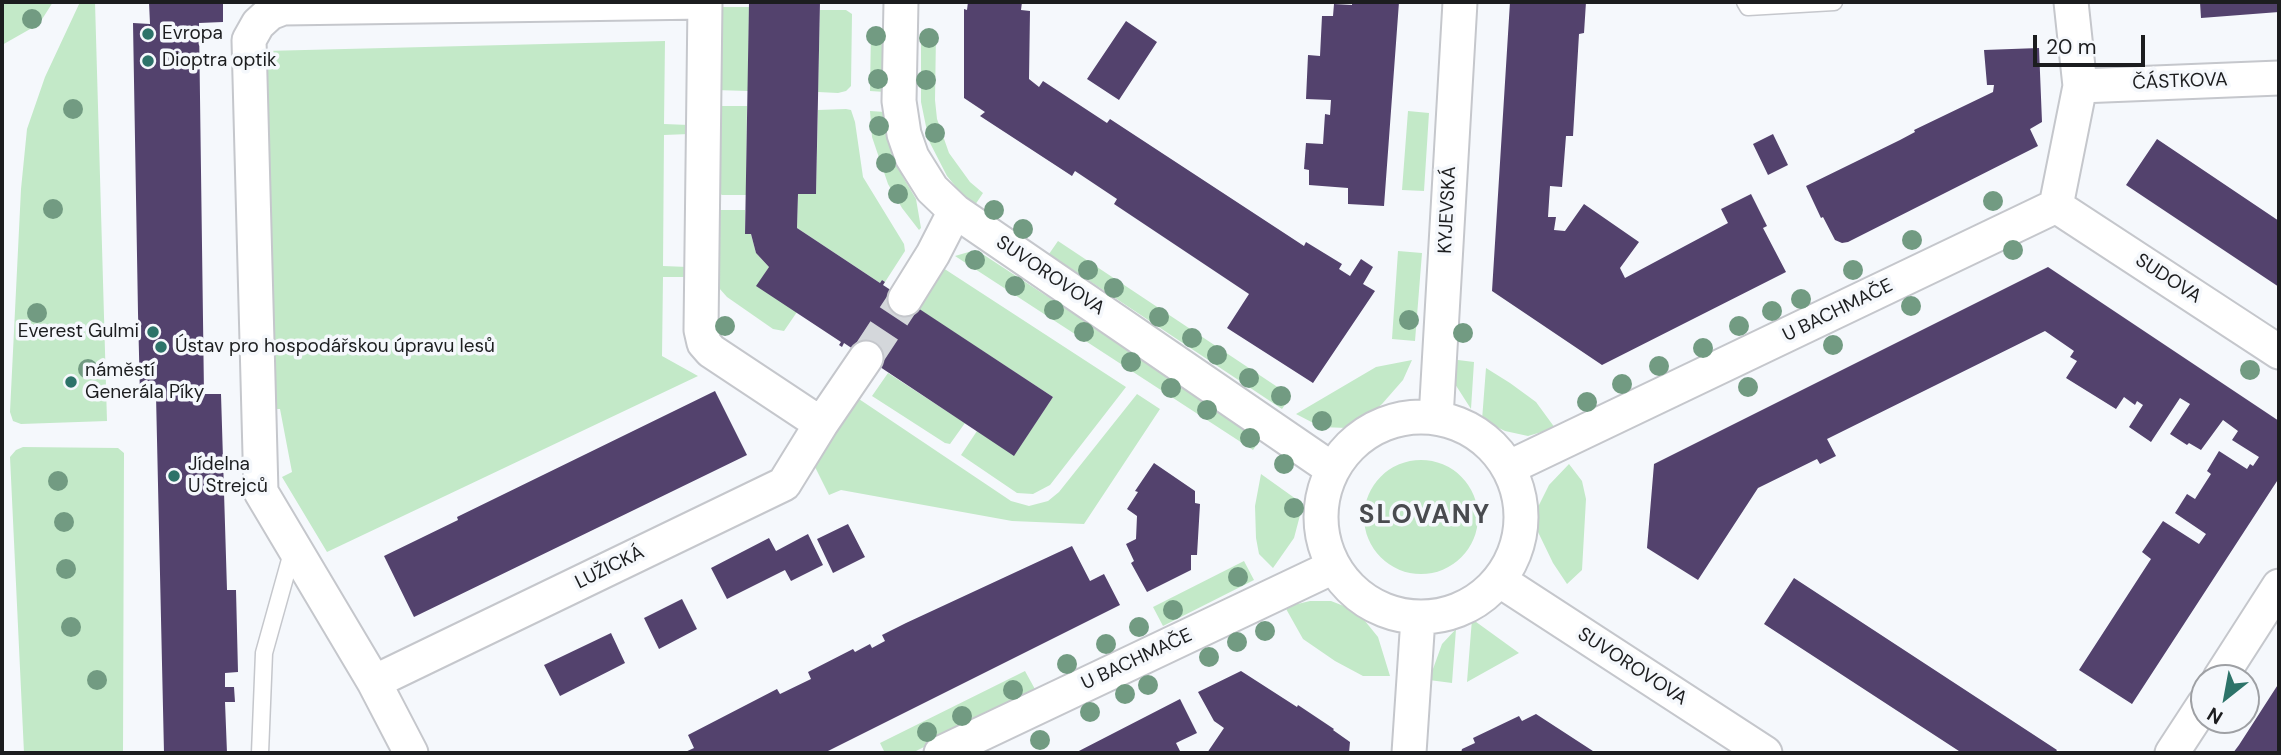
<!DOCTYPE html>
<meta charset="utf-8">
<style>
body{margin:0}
#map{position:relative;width:2281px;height:755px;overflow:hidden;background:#f5f8fc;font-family:"DM Sans",sans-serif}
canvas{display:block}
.frame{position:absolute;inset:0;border:4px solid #1c1d1f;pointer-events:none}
.north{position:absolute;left:2190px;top:664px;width:70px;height:70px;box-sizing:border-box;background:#f5f8fc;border:2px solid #9ea0a4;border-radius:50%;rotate:211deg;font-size:19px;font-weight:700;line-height:28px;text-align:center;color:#1c1d1f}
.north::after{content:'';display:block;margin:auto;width:24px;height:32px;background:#2d7369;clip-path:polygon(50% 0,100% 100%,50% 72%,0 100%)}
.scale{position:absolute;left:2033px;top:35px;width:112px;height:32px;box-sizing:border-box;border:4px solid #1c1d1f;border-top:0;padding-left:9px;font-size:21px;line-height:24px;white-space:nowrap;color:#1c1d1f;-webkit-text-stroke:5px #f5f8fc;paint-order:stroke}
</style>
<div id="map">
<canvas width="2281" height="755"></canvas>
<div class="frame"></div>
<div class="north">N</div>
<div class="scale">20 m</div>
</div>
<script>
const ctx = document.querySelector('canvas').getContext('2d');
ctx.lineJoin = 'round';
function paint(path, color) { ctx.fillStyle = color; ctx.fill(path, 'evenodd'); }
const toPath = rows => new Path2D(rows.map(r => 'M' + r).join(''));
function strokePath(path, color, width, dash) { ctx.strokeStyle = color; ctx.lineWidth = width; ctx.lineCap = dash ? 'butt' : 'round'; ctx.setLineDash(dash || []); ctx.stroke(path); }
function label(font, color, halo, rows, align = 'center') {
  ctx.font = font + ' "DM Sans",sans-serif'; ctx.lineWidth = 7; ctx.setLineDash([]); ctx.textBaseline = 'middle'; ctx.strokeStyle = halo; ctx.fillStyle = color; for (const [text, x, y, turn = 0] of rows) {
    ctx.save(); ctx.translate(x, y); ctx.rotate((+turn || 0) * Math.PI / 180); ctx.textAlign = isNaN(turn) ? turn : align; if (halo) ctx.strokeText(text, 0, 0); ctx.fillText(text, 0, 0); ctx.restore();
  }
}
paint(toPath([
 [2,2,53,2,39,24,2,45],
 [80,2,95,2,107,421,21,424,13,421,10,412,21,189,27,129,45,77],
 [716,7,749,7,748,91,715,90],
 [820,10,846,10,852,14,851,86,846,91,838,93,818,92],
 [871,30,886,31,885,92,870,91],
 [921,33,936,34,935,100,937,119,949,153,970,182,983,193,975,205,960,192,947,176,929,141,921,102],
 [665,41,664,124,689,125,689,134,664,135,663,266,688,267,688,277,663,277,662,356,698,376,327,552,282,477,292,472,280,409,267,409,265,51],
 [718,106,747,106,746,195,722,195,716,191],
 [846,109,851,110,855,122,863,177,904,244,905,251,885,282,882,280,880,283,797,228,798,194,816,194,818,110],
 [870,111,885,112,894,153,903,177,916,199,921,228,919,230,902,208,888,184,872,137],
 [1408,111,1429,113,1424,191,1402,190],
 [715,210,745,210,745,234,751,234,756,253,769,267,757,286,797,312,784,331,773,329,727,297,719,288,713,273],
 [1058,241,1291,396,1282,409,1049,254],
 [972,251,984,255,1262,437,1253,450,955,256],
 [1398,251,1422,253,1415,341,1392,339],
 [940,266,1126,387,1050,485,1033,494,1017,493,961,455,977,431,1014,455,1053,397,914,306],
 [1450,359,1474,362,1471,409,1455,384],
 [1412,360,1403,380,1382,404,1368,416,1347,428,1321,427,1296,414,1376,367],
 [1486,368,1510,383,1536,402,1555,428,1528,436,1505,431,1482,420],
 [888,373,965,423,950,444,945,443,872,396],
 [1137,394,1160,409,1084,524,1012,521,841,490,829,495,811,459,853,395,1011,501,1029,506,1048,501,1059,492],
 [23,447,118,448,124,453,123,753,24,753,10,457,16,450],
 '1364 517a57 57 0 1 1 114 0a57 57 0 1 1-114 0Z',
 [1569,464,1582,481,1586,499,1582,570,1567,584,1553,563,1538,532,1536,511,1549,485],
 [1261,474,1303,504,1294,538,1273,568,1259,554,1256,538,1255,506],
 [1244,561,1254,580,1163,626,1153,607],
 [1310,601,1331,601,1349,608,1365,621,1378,637,1390,676,1363,676,1335,661,1303,639,1285,607],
 [1472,619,1519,653,1467,682],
 [1456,629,1452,683,1429,680,1442,644],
 [1025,671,1036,691,912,753,885,753,880,743]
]), '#c3e9c8');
paint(toPath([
 [149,2,223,2,223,22,199,23,204,394,221,394,227,590,236,590,238,672,225,673,225,687,234,687,235,702,225,702,227,753,164,753,156,395,140,395,138,313,133,23,150,24],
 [749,2,820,2,816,194,798,194,797,228,880,283,882,280,885,282,883,285,1053,397,1014,456,844,343,842,347,839,345,841,342,756,286,769,267,756,253,751,234,745,234],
 [968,2,1022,2,1021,10,1030,11,1029,79,1039,87,1043,81,1107,123,1110,119,1304,246,1306,242,1342,264,1339,269,1350,276,1361,259,1373,267,1363,284,1375,291,1313,383,1227,328,1249,294,1114,204,1117,199,1075,171,1072,176,980,116,985,112,964,98,964,9,967,10],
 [1352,2,1399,2,1384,206,1348,204,1348,188,1309,185,1309,170,1304,169,1306,143,1323,144,1325,114,1330,115,1331,100,1306,99,1308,55,1320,56,1322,16,1333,16,1334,4,1352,5],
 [1510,2,1586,2,1584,33,1579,34,1573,136,1566,136,1562,187,1550,186,1548,217,1556,217,1554,230,1565,231,1584,204,1639,242,1620,268,1625,278,1728,223,1721,209,1751,194,1767,226,1763,228,1786,272,1602,365,1492,291],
 [2200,2,2279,2,2279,12,2201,18],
 [1126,21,1157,42,1119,100,1087,79],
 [2039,48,2042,122,2030,129,2038,146,1848,242,1842,243,1835,240,1823,217,1821,218,1806,186,1900,140,1915,132,1914,130,1993,92,1994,85,1987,85,1984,50],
 [1773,134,1788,165,1768,175,1753,144],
 [2157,139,2279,221,2279,287,2126,185],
 [2048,267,2279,421,2279,478,2132,704,2079,670,2151,559,2142,552,2163,521,2199,544,2206,534,2175,513,2187,494,2195,499,2211,474,2207,471,2219,451,2247,469,2250,464,2253,466,2259,457,2232,440,2238,431,2223,420,2201,450,2189,443,2187,445,2170,434,2190,404,2180,398,2151,442,2129,427,2143,405,2137,401,2135,405,2124,397,2116,409,2066,378,2077,361,2070,357,2074,351,2045,331,1827,439,1836,456,1820,464,1817,459,1758,488,1698,580,1647,548,1654,464],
 [715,391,747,455,414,617,384,556,458,520,457,517],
 [1154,463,1195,491,1195,503,1200,504,1197,555,1191,555,1191,570,1147,592,1131,563,1134,561,1126,544,1136,539,1137,516,1127,509,1138,492,1135,491],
 [848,524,865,557,833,573,817,539],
 [808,534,823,565,791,581,785,570,727,599,711,568,769,538,776,551],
 [1072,546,1090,581,1104,574,1120,605,824,753,683,753,694,748,688,735,777,689,780,694,811,679,808,672,853,649,855,652,870,644,872,648,885,641,882,635,906,623],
 [1794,578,2057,750,2055,753,1962,753,1764,624],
 [682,599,697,629,659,649,644,618],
 [611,633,625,663,560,696,544,665],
 [1241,671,1297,707,1298,705,1334,729,1333,730,1350,742,1349,753,1207,753,1224,728,1214,721,1198,692],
 [2279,683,2279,753,2233,753,2239,745],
 [1180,699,1197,733,1176,743,1181,753,1075,753],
 [1536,714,1596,753,1461,753,1462,749,1475,743,1473,738,1519,716,1522,721]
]), '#53426d');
strokePath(toPath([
 [866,358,905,299]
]), '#d4d7db', 33, [33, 17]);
const service = toPath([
 [1745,2,1748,7,1834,2],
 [260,753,264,653,293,549]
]);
const minor = toPath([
 [705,2,701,330,704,343,711,351,821,424],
 [901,2,899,101,904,134,912,157,932,189,955,211,1332,469],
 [2080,86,2279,78],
 [2056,206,2279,352],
 [2056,206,2080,86,2071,2],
 [905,299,933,254,955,211],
 '1321 517a100 100 0 1 1 200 0a100 100 0 1 1-200 0Z',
 [1436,418,1460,2],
 [1508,468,2056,206],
 [1499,580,1765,753],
 [2220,678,2279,586],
 [374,682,784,484,821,424,866,358],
 [411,753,374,682,261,492,249,40,258,24,270,13,283,8,705,2],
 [941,753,1333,567],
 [1409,753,1418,618],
 [2172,753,2204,704]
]);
strokePath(service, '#c5c7cc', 19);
strokePath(minor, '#c5c7cc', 37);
strokePath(service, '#fff', 16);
strokePath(minor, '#fff', 33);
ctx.fillStyle = '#729b82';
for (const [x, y] of [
 [32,19],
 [876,36],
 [929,38],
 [878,79],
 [926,80],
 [73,109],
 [879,126],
 [935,133],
 [886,163],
 [898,194],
 [1993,201],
 [53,209],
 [994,210],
 [1023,229],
 [1912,240],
 [2013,250],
 [975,260],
 [1088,270],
 [1853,270],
 [1015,286],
 [1114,288],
 [1801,299],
 [1911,306],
 [1054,310],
 [1772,311],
 [37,313],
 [1159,317],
 [1409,320],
 [725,326],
 [1739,326],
 [1084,332],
 [1463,333],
 [1192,338],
 [1833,345],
 [1703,348],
 [1217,355],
 [1131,362],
 [1659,366],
 [88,369],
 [2250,370],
 [1249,378],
 [1622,384],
 [1748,387],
 [1171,388],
 [1281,396],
 [1587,402],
 [1207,410],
 [1322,421],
 [1250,438],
 [1284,464],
 [58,481],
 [1294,508],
 [64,522],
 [66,569],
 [1238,577],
 [1173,610],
 [71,627],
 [1139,627],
 [1265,631],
 [1237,642],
 [1106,644],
 [1209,657],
 [1067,664],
 [97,680],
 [1148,685],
 [1013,690],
 [1125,694],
 [1090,712],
 [962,716],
 [927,732],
 [1040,740]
]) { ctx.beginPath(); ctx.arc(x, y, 10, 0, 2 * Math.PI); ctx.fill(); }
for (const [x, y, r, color] of [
 [148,34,7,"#2d7369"],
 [148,61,7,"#2d7369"],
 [153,332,7,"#2d7369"],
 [161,347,7,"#2d7369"],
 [71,382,7,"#2d7369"],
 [174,476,7,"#2d7369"]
]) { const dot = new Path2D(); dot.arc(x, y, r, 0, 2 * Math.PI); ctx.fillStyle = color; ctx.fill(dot); strokePath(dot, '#f5f8fc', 2.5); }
label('19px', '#1c1d1f', '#f5f8fc', [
 ["Evropa",162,34],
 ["Dioptra optik",162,61],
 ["Everest Gulmi",139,332,"right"],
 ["Ústav pro hospodářskou úpravu lesů",175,347],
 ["náměstí",85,371],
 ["Generála Píky",85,393],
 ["Jídelna",188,465],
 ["U Strejců",188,487]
], 'left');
label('19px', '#1c1d1f', '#f5f8fc', [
 ["ČÁSTKOVA",2180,82,-2],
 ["KYJEVSKÁ",1448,210,-87],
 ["SUVOROVOVA",1050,276,34],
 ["SUDOVA",2168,279,33],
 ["U BACHMAČE",1838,311,-26],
 ["LUŽICKÁ",610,568,-26],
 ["U BACHMAČE",1137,660,-25],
 ["SUVOROVOVA",1632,667,33]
]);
ctx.letterSpacing = '2px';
label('bold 26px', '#494b4f', '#f5f8fc', [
 ["SLOVANY",1425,516]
]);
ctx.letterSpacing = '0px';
</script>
